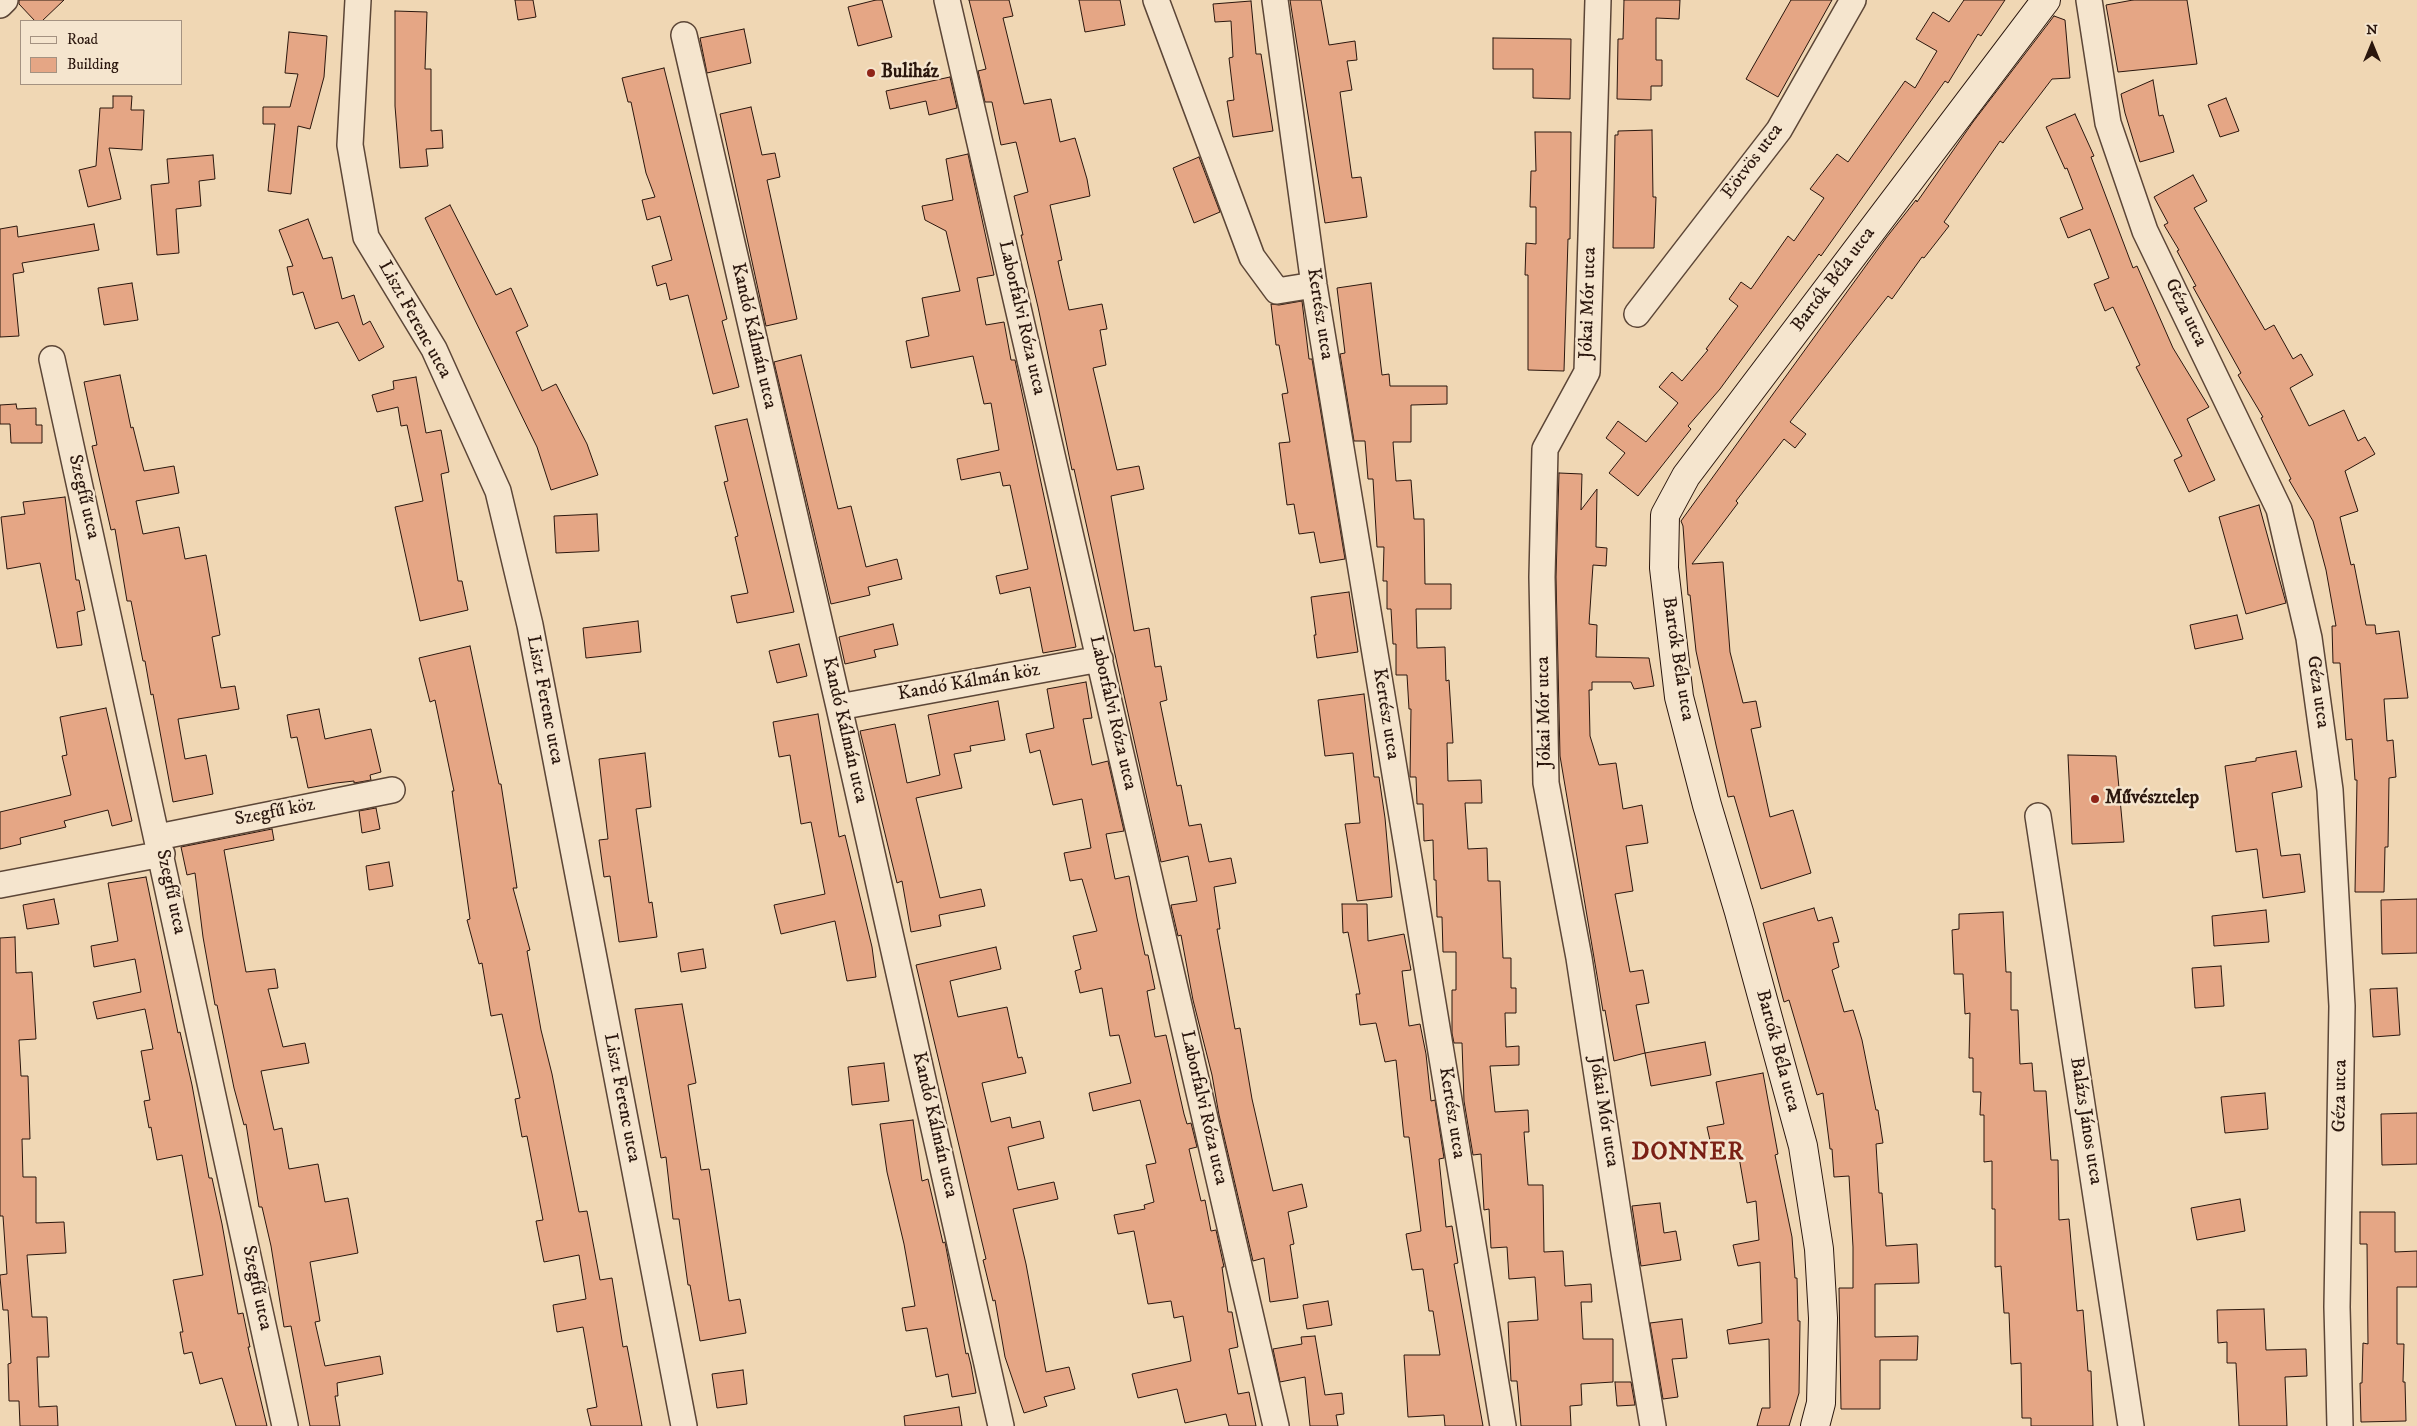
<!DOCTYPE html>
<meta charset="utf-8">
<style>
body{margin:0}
#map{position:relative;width:2417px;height:1426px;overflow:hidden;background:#f0d7b4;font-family:"IM FELL DW Pica",serif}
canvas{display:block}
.legend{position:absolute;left:20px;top:20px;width:162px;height:65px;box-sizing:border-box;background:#f5e5ce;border:1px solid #a49281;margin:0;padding:6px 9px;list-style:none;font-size:15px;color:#2a160d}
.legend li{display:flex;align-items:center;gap:10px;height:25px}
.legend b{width:25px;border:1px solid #a49281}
.north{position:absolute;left:2347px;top:20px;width:50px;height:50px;-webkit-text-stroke:4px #f5e5ce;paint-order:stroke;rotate:0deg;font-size:14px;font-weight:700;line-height:20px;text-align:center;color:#2a160d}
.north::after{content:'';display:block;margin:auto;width:18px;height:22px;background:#2a160d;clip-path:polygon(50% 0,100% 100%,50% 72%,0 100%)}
</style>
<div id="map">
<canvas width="2417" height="1426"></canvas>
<ul class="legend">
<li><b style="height:6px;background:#f5e5ce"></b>Road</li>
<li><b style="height:14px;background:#e5a685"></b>Building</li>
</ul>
<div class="north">N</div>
</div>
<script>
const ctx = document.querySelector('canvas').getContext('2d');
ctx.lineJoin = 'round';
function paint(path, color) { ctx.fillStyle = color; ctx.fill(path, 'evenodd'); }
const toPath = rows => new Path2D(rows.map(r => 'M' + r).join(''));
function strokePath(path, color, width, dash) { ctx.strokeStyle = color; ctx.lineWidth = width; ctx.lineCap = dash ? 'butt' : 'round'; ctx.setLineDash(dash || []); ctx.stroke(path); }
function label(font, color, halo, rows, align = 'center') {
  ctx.font = font + ' "IM FELL DW Pica",serif'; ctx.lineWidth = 5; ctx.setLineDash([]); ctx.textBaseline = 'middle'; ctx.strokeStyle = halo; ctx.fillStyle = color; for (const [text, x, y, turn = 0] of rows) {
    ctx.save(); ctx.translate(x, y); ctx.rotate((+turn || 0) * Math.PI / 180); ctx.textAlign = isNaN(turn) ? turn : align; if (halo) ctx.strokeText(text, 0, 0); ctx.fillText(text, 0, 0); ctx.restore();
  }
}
const building = toPath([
 [19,0,64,0,42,21,35,21,19,4,19,0],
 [515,0,533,0,536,17,518,20,515,0],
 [876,0,882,0,892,37,858,46,848,7,876,0],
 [969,0,1009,0,1013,16,1003,18,1024,104,1051,99,1060,142,1075,138,1087,179,1090,196,1050,205,1062,260,1058,261,1069,310,1102,304,1107,329,1100,330,1106,365,1093,368,1117,470,1139,466,1144,489,1111,496,1134,631,1149,628,1155,667,1161,666,1167,700,1160,702,1177,786,1181,785,1189,826,1201,824,1209,862,1231,858,1236,883,1214,887,1220,929,1217,929,1235,1029,1240,1028,1252,1099,1273,1191,1302,1184,1307,1207,1288,1212,1294,1244,1290,1245,1298,1298,1270,1302,1264,1258,1253,1261,1219,1115,1212,1075,1193,1000,1181,935,1178,936,1172,910,1171,905,1197,901,1188,856,1161,862,1074,469,1072,470,1038,307,1021,235,1023,235,1014,196,1028,192,1016,142,1001,145,992,102,985,102,978,71,986,69,969,0],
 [1079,0,1120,0,1125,25,1085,32,1079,0],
 [1290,0,1321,0,1329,45,1355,41,1357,60,1347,61,1352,90,1340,92,1352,178,1361,177,1367,217,1325,223,1290,0],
 [1624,0,1680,0,1679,19,1656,18,1656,60,1662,60,1662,86,1651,86,1651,100,1617,99,1618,39,1623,39,1624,0],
 [1791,0,1832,0,1778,97,1746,79,1791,0],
 [1964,0,2005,0,1981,36,1978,34,1948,83,1945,81,1821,256,1819,254,1720,389,1688,426,1691,429,1638,496,1609,473,1625,453,1606,438,1618,421,1646,442,1678,403,1659,387,1672,372,1682,381,1708,350,1706,349,1738,306,1729,299,1741,282,1751,289,1788,236,1794,241,1824,198,1810,189,1837,154,1848,162,1905,81,1915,88,1937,51,1916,39,1933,12,1949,22,1964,0],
 [2133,0,2187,0,2197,64,2118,72,2106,5,2133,0],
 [1251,1,1256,54,1261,54,1273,131,1233,137,1227,101,1234,100,1229,58,1233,57,1231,21,1215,22,1213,4,1251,1],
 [395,11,427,12,425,69,431,69,431,131,442,130,443,148,426,149,428,166,400,168,395,106,395,11],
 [2054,16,2065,20,2070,78,2052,79,2003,143,2000,141,1944,222,1949,226,1924,258,1922,257,1892,299,1888,296,1790,422,1806,434,1795,448,1784,439,1736,501,1738,503,1692,564,1723,562,1730,652,1743,703,1756,701,1761,727,1751,729,1770,817,1793,810,1811,873,1761,889,1734,796,1728,797,1716,745,1696,651,1690,595,1688,595,1683,526,1681,521,1886,238,1916,200,1917,202,1973,122,2054,16],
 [744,29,751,63,707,73,700,38,744,29],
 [289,32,327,36,324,77,310,129,298,126,291,194,268,191,275,124,263,124,263,107,290,107,298,74,285,73,289,32],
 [1493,38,1571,39,1570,99,1533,98,1533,69,1493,69,1493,38],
 [664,68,727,319,722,321,739,387,713,394,688,295,670,300,666,283,657,286,652,266,672,260,660,216,647,220,642,200,655,197,646,173,631,102,628,102,622,78,664,68],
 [950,77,957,108,929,115,926,101,890,109,886,91,950,77],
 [2153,80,2159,116,2163,115,2174,152,2140,162,2125,113,2121,94,2153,80],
 [113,96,132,96,131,110,144,110,142,150,109,148,121,199,88,207,79,170,96,166,100,108,113,108,113,96],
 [2226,98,2239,131,2220,137,2208,105,2226,98],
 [751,107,762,155,775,153,780,177,767,180,797,319,766,326,720,114,751,107],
 [2075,114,2094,156,2091,157,2133,268,2137,266,2173,348,2209,407,2187,419,2215,480,2189,492,2174,460,2182,456,2136,367,2140,365,2113,307,2105,311,2094,284,2109,278,2090,229,2068,238,2060,218,2083,209,2067,168,2065,169,2046,127,2075,114],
 [1652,130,1653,197,1656,197,1654,248,1613,248,1615,135,1618,135,1618,131,1652,130],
 [1535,132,1571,132,1570,239,1568,239,1564,371,1528,370,1528,275,1525,275,1526,243,1536,244,1536,207,1530,207,1531,171,1536,171,1535,132],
 [968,154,994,275,977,278,986,325,1004,322,1011,360,1015,360,1076,647,1043,653,1030,587,1000,594,996,576,1028,569,1010,485,1003,486,1000,472,961,480,957,459,999,450,991,403,984,404,973,356,911,368,906,341,929,336,922,298,960,291,946,231,925,220,922,206,953,200,946,159,968,154],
 [213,155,215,179,199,181,201,206,176,209,179,253,157,255,151,185,169,183,167,159,213,155],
 [1199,157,1220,212,1194,223,1173,168,1199,157],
 [2193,175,2207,201,2194,208,2265,330,2274,325,2293,359,2301,354,2313,375,2290,388,2309,426,2344,410,2358,441,2365,437,2375,454,2345,471,2358,511,2340,517,2351,565,2354,564,2366,625,2375,625,2376,634,2399,631,2408,698,2384,699,2387,741,2393,740,2396,777,2389,778,2388,847,2385,847,2384,892,2355,892,2357,780,2355,780,2352,739,2346,740,2340,663,2333,663,2332,626,2336,626,2326,570,2313,521,2289,480,2291,479,2261,418,2263,417,2238,375,2241,373,2193,287,2196,286,2177,251,2179,250,2164,225,2168,223,2154,197,2193,175],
 [450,205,496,295,511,288,528,326,516,332,542,391,556,384,587,444,598,475,551,490,537,447,425,218,450,205],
 [308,219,323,259,332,257,342,299,354,295,363,325,370,321,384,347,359,361,338,322,315,329,303,292,293,295,287,267,293,266,279,230,308,219],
 [94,224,99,250,22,263,24,272,13,274,19,336,0,337,0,229,17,226,18,237,94,224],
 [132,283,138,320,104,325,98,288,132,283],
 [1371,283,1382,375,1389,374,1390,386,1447,386,1447,404,1411,405,1411,442,1393,442,1396,481,1411,480,1414,519,1424,519,1425,584,1451,584,1451,609,1416,609,1417,648,1445,647,1446,681,1449,680,1453,743,1447,743,1448,781,1481,780,1482,803,1465,803,1468,849,1487,848,1488,881,1500,881,1503,958,1511,958,1511,988,1516,988,1516,1013,1505,1013,1506,1047,1519,1046,1519,1065,1490,1066,1495,1112,1528,1110,1529,1132,1524,1132,1528,1185,1543,1185,1544,1252,1563,1251,1565,1286,1591,1284,1592,1302,1581,1302,1583,1339,1613,1339,1613,1382,1581,1384,1582,1405,1570,1406,1571,1426,1521,1426,1517,1381,1511,1381,1508,1322,1538,1320,1535,1277,1509,1279,1507,1247,1491,1248,1489,1209,1484,1210,1481,1154,1473,1155,1464,1101,1462,1043,1454,1043,1452,1033,1452,990,1456,990,1456,952,1443,952,1442,917,1437,917,1436,880,1434,880,1433,840,1424,841,1423,804,1417,804,1416,777,1410,777,1411,709,1409,709,1407,675,1396,675,1396,644,1393,644,1391,609,1387,609,1387,581,1383,581,1384,547,1377,547,1373,479,1368,479,1365,441,1354,441,1340,354,1345,353,1337,288,1371,283],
 [1302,301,1309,359,1312,359,1345,559,1320,563,1314,532,1299,534,1294,504,1287,505,1279,443,1290,442,1282,394,1288,393,1279,345,1276,345,1271,304,1279,305,1302,301],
 [801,355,838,509,851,506,866,567,897,559,902,579,868,587,870,595,831,604,774,362,801,355],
 [120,375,131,428,133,427,144,471,174,466,179,493,136,501,143,534,179,527,185,559,206,555,220,635,212,637,221,688,235,686,239,709,178,719,185,759,206,755,213,794,173,802,153,694,151,695,145,661,143,661,131,601,127,601,115,529,111,530,92,446,97,445,84,382,120,375],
 [416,377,426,433,441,430,449,472,441,474,458,581,462,581,468,610,420,621,395,507,423,501,407,425,401,426,398,407,377,412,372,395,394,389,393,381,416,377],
 [16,404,17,409,36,408,36,425,42,425,42,443,11,443,10,424,0,424,0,405,16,404],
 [747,419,794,612,737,623,731,596,748,593,735,537,738,536,724,482,728,481,715,426,747,419],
 [1559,473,1582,474,1581,510,1597,489,1596,547,1607,548,1606,566,1593,565,1589,624,1597,625,1596,657,1649,658,1654,686,1634,689,1631,682,1592,682,1592,690,1589,690,1590,736,1599,765,1616,763,1623,809,1642,805,1648,843,1626,846,1633,891,1615,894,1630,972,1643,970,1649,1003,1636,1005,1645,1053,1614,1061,1605,1010,1603,1011,1560,756,1556,577,1559,473],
 [65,497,76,580,79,580,85,610,77,612,82,645,57,648,40,563,7,569,1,517,25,514,23,502,65,497],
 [2259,505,2286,603,2246,614,2219,517,2259,505],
 [597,514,599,551,556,553,554,516,597,514],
 [1349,592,1358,652,1317,658,1314,635,1316,635,1311,597,1349,592],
 [2237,615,2243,639,2195,649,2190,625,2237,615],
 [638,621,641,652,586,658,583,628,638,621],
 [893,624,898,645,874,650,876,657,845,664,839,637,893,624],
 [799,644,807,676,777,683,769,651,799,644],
 [470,646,499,784,501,784,517,888,513,888,530,950,527,951,541,1030,552,1074,579,1212,587,1211,600,1280,612,1278,623,1347,627,1346,642,1426,591,1426,587,1409,597,1407,583,1327,557,1332,553,1305,586,1299,579,1255,544,1262,536,1221,543,1220,527,1136,522,1137,515,1099,520,1098,502,1014,491,1016,482,963,479,964,467,920,470,919,452,791,454,791,435,700,430,702,419,658,470,646],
 [1086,682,1092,718,1083,719,1092,765,1108,761,1124,831,1106,834,1115,879,1129,876,1137,918,1145,955,1148,955,1155,989,1147,991,1155,1037,1166,1035,1184,1114,1187,1124,1191,1123,1197,1147,1189,1149,1201,1201,1205,1200,1211,1231,1216,1230,1224,1267,1222,1267,1228,1312,1232,1312,1238,1347,1229,1349,1238,1394,1249,1392,1256,1426,1229,1426,1226,1414,1185,1423,1177,1389,1138,1398,1132,1374,1191,1361,1183,1316,1174,1318,1171,1301,1148,1304,1134,1231,1118,1234,1114,1215,1145,1209,1144,1205,1154,1202,1146,1165,1156,1163,1140,1100,1093,1111,1089,1093,1131,1083,1119,1035,1110,1036,1102,988,1080,993,1075,971,1081,969,1073,936,1097,931,1082,879,1070,881,1064,853,1091,848,1082,799,1053,805,1040,750,1030,753,1026,734,1054,728,1047,689,1086,682],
 [1364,694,1374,777,1379,777,1385,818,1392,897,1357,901,1345,824,1360,823,1353,753,1325,756,1318,700,1364,694],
 [998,701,1005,740,970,746,971,751,954,754,962,788,916,798,940,898,981,889,985,906,939,915,941,926,911,932,902,881,897,883,860,731,895,724,907,783,940,775,928,715,998,701],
 [106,708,132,821,112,826,108,810,64,821,66,827,20,838,21,844,0,849,0,812,71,795,62,756,67,755,60,717,106,708],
 [319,709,325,739,371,729,381,772,370,775,371,780,354,783,354,781,336,783,308,788,297,737,291,738,287,715,319,709],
 [818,714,839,837,845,835,872,947,876,977,847,981,835,921,781,934,774,905,825,894,811,822,801,824,790,755,779,757,773,722,818,714],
 [2296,751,2302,787,2272,793,2281,856,2300,854,2305,892,2263,898,2257,849,2236,852,2225,766,2256,761,2256,758,2296,751],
 [645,753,651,807,636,809,649,903,652,902,657,937,619,942,610,876,604,877,599,840,608,839,599,759,645,753],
 [2068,755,2116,756,2124,842,2072,844,2068,755],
 [376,808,380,829,362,833,359,811,376,808],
 [272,829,274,840,224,850,246,972,275,969,278,988,268,989,283,1047,305,1043,309,1063,261,1071,274,1130,282,1128,289,1169,318,1164,325,1202,348,1198,358,1253,310,1262,320,1321,315,1322,325,1366,380,1356,383,1374,337,1383,338,1396,335,1396,340,1426,310,1426,291,1326,284,1327,271,1246,262,1207,259,1207,246,1124,244,1125,234,1088,217,1005,215,1005,203,937,195,873,187,875,181,847,272,829],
 [389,862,393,886,369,890,366,866,389,862],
 [146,877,178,1033,180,1032,192,1085,209,1178,212,1178,222,1224,238,1314,243,1313,250,1347,248,1347,267,1426,236,1426,222,1378,200,1384,192,1352,184,1354,180,1332,183,1332,173,1280,203,1275,182,1155,157,1160,151,1127,149,1128,144,1101,150,1100,141,1051,153,1049,145,1009,97,1019,93,1002,141,992,135,959,94,967,91,946,118,941,108,883,146,877],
 [54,899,59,924,27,929,23,905,54,899],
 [2417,899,2417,953,2382,954,2381,900,2417,899],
 [1342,904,1367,904,1368,941,1404,934,1411,970,1402,971,1409,1026,1420,1024,1426,1054,1431,1101,1435,1100,1444,1158,1439,1159,1446,1227,1452,1226,1458,1263,1454,1264,1483,1426,1445,1426,1444,1415,1408,1417,1404,1355,1440,1355,1433,1311,1429,1311,1423,1269,1412,1270,1406,1234,1421,1231,1409,1137,1404,1137,1396,1060,1385,1062,1376,1023,1360,1025,1356,994,1360,994,1348,932,1343,933,1342,904],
 [1814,908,1818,921,1832,917,1839,942,1833,943,1839,967,1832,970,1844,1012,1853,1010,1862,1040,1876,1110,1878,1110,1883,1143,1876,1144,1879,1193,1882,1193,1886,1246,1917,1244,1919,1283,1875,1284,1875,1337,1918,1336,1917,1360,1880,1360,1880,1409,1841,1409,1839,1288,1853,1288,1853,1247,1849,1176,1834,1177,1832,1149,1830,1149,1823,1093,1817,1095,1789,1000,1784,1002,1763,923,1814,908],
 [2266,910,2269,942,2214,946,2212,916,2266,910],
 [2003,912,2006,972,2011,972,2011,1010,2018,1010,2020,1064,2032,1063,2034,1091,2046,1091,2051,1160,2058,1160,2059,1220,2069,1219,2077,1311,2083,1310,2088,1371,2091,1371,2093,1426,2031,1426,2031,1418,2022,1418,2021,1363,2011,1364,2009,1313,2004,1313,2001,1266,1995,1267,1995,1209,1992,1209,1992,1161,1984,1162,1984,1115,1980,1115,1981,1092,1973,1092,1973,1058,1969,1058,1970,1013,1965,1014,1963,974,1954,974,1952,930,1959,929,1959,914,2003,912],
 [15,937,16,973,32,972,36,1039,19,1040,21,1076,28,1076,30,1139,22,1139,23,1177,36,1177,36,1223,64,1222,66,1253,27,1255,32,1317,47,1317,49,1357,37,1357,39,1407,57,1406,58,1426,20,1426,19,1401,9,1401,8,1364,11,1363,8,1310,3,1310,0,1277,0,1275,7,1274,3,1216,0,1216,0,938,15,937],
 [996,947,1001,969,950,981,958,1017,1007,1007,1018,1058,1022,1057,1026,1073,982,1083,991,1122,1010,1117,1012,1128,1040,1121,1044,1138,1008,1147,1018,1190,1054,1182,1058,1199,1013,1209,1026,1264,1046,1372,1069,1367,1075,1389,1044,1397,1047,1406,1024,1413,1005,1357,995,1300,993,1301,983,1260,986,1259,916,965,996,947],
 [703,949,706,968,681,972,678,953,703,949],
 [2221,966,2224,1006,2195,1008,2192,968,2221,966],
 [2397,988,2400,1035,2373,1037,2370,989,2397,988],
 [682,1004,696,1083,688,1085,701,1170,709,1169,729,1301,740,1299,746,1333,700,1341,690,1285,688,1285,679,1219,673,1219,666,1157,661,1158,635,1009,682,1004],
 [1705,1042,1711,1075,1651,1086,1645,1053,1705,1042],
 [884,1063,889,1101,852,1105,848,1067,884,1063],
 [1763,1073,1778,1154,1775,1155,1792,1237,1795,1278,1797,1278,1798,1321,1800,1321,1799,1393,1789,1426,1757,1426,1762,1408,1770,1408,1769,1339,1729,1344,1727,1330,1762,1323,1760,1262,1738,1266,1733,1245,1759,1240,1756,1201,1747,1203,1736,1140,1711,1145,1707,1127,1724,1124,1716,1082,1763,1073],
 [2265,1093,2268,1129,2225,1133,2221,1097,2265,1093],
 [2417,1113,2417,1164,2382,1165,2381,1114,2417,1113],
 [913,1120,922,1181,928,1179,943,1243,945,1242,966,1354,968,1353,971,1365,976,1393,952,1397,948,1374,936,1377,927,1328,906,1331,902,1308,915,1306,904,1244,887,1172,880,1124,913,1120],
 [2240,1199,2245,1231,2197,1240,2191,1208,2240,1199],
 [1660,1203,1664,1233,1676,1231,1681,1260,1641,1266,1632,1206,1660,1203],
 [2360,1212,2395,1212,2395,1252,2417,1251,2417,1287,2397,1287,2397,1344,2404,1344,2403,1382,2405,1382,2406,1421,2361,1422,2360,1383,2362,1383,2363,1343,2368,1344,2367,1244,2360,1244,2360,1212],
 [1328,1301,1332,1325,1307,1329,1303,1305,1328,1301],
 [2264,1309,2266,1350,2306,1349,2307,1376,2285,1377,2287,1426,2239,1426,2236,1363,2227,1363,2227,1342,2218,1343,2217,1310,2264,1309],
 [1682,1319,1687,1358,1672,1359,1678,1397,1663,1399,1650,1323,1682,1319],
 [1315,1336,1325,1395,1342,1393,1344,1414,1336,1415,1338,1426,1310,1426,1305,1377,1280,1382,1273,1349,1302,1344,1301,1337,1315,1336],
 [743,1370,747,1404,717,1408,712,1374,743,1370],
 [1615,1382,1631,1382,1635,1405,1617,1406,1615,1382],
 [959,1407,962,1426,905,1426,904,1416,959,1407]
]);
paint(building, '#e5a685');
strokePath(building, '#2a160d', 1);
const street = toPath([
 [358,0,350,145,366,237,434,349,498,491,530,625,684,1426],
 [947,0,1276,1426],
 [1156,0,1252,257,1277,291,1314,285],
 [1275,0,1314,285,1503,1426],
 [1598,0,1587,372,1545,449,1542,577,1546,783,1579,958,1624,1252,1653,1426],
 [2089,0,2108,123,2145,231,2279,509,2309,638,2330,790,2342,1006,2337,1307,2340,1426],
 [0,5,5,0],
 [684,35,839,707,1001,1426],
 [1637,314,1779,130,1853,0],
 [52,359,285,1426],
 [839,707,1100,659],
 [2038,816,2131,1426],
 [158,837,392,790],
 [0,885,162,854]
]);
const secondary = toPath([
 [1815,1426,1821,1403,1823,1318,1819,1249,1803,1146,1739,912,1707,805,1679,697,1664,568,1665,515,1686,476,2046,0]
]);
strokePath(street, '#5c4637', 28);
strokePath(secondary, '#2a160d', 30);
strokePath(street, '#f5e5ce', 25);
strokePath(secondary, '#f5e5ce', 28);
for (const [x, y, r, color] of [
 [871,73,5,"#8f2418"],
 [2095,799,5,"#8f2418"]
]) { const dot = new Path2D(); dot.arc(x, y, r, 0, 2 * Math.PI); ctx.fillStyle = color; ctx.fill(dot); strokePath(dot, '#f5e5ce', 2); }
label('bold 19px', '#2a160d', '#f5e5ce', [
 ["Buliház",881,73],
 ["Művésztelep",2105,799]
], 'left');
label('19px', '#2a160d', '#f5e5ce', [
 ["Eötvös utca",1753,162,-53],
 ["Bartók Béla utca",1834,280,-53],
 ["Jókai Mór utca",1589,303,-88],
 ["Géza utca",2185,313,64],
 ["Kertész utca",1319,314,81],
 ["Laborfalvi Róza utca",1021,318,77],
 ["Liszt Ferenc utca",414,320,61],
 ["Kandó Kálmán utca",753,336,77],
 ["Szegfű utca",83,497,77],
 ["Bartók Béla utca",1677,659,81],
 ["Kandó Kálmán köz",969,683,-10],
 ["Géza utca",2317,692,82],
 ["Liszt Ferenc utca",544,700,79],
 ["Jókai Mór utca",1545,712,-91],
 ["Laborfalvi Róza utca",1112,713,77],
 ["Kertész utca",1385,714,81],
 ["Kandó Kálmán utca",844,730,77],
 ["Szegfű köz",275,813,-11],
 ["Szegfű utca",170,892,78],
 ["Bartók Béla utca",1777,1051,75],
 ["Géza utca",2341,1096,-89],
 ["Liszt Ferenc utca",621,1098,79],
 ["Laborfalvi Róza utca",1203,1108,77],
 ["Jókai Mór utca",1603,1112,81],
 ["Kertész utca",1451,1113,81],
 ["Balázs János utca",2085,1121,81],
 ["Kandó Kálmán utca",934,1125,77],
 ["Szegfű utca",256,1288,78]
]);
ctx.letterSpacing = '1px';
label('bold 24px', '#7a1f14', '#f5e5ce', [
 ["DONNER",1688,1154]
]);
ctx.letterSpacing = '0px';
</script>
